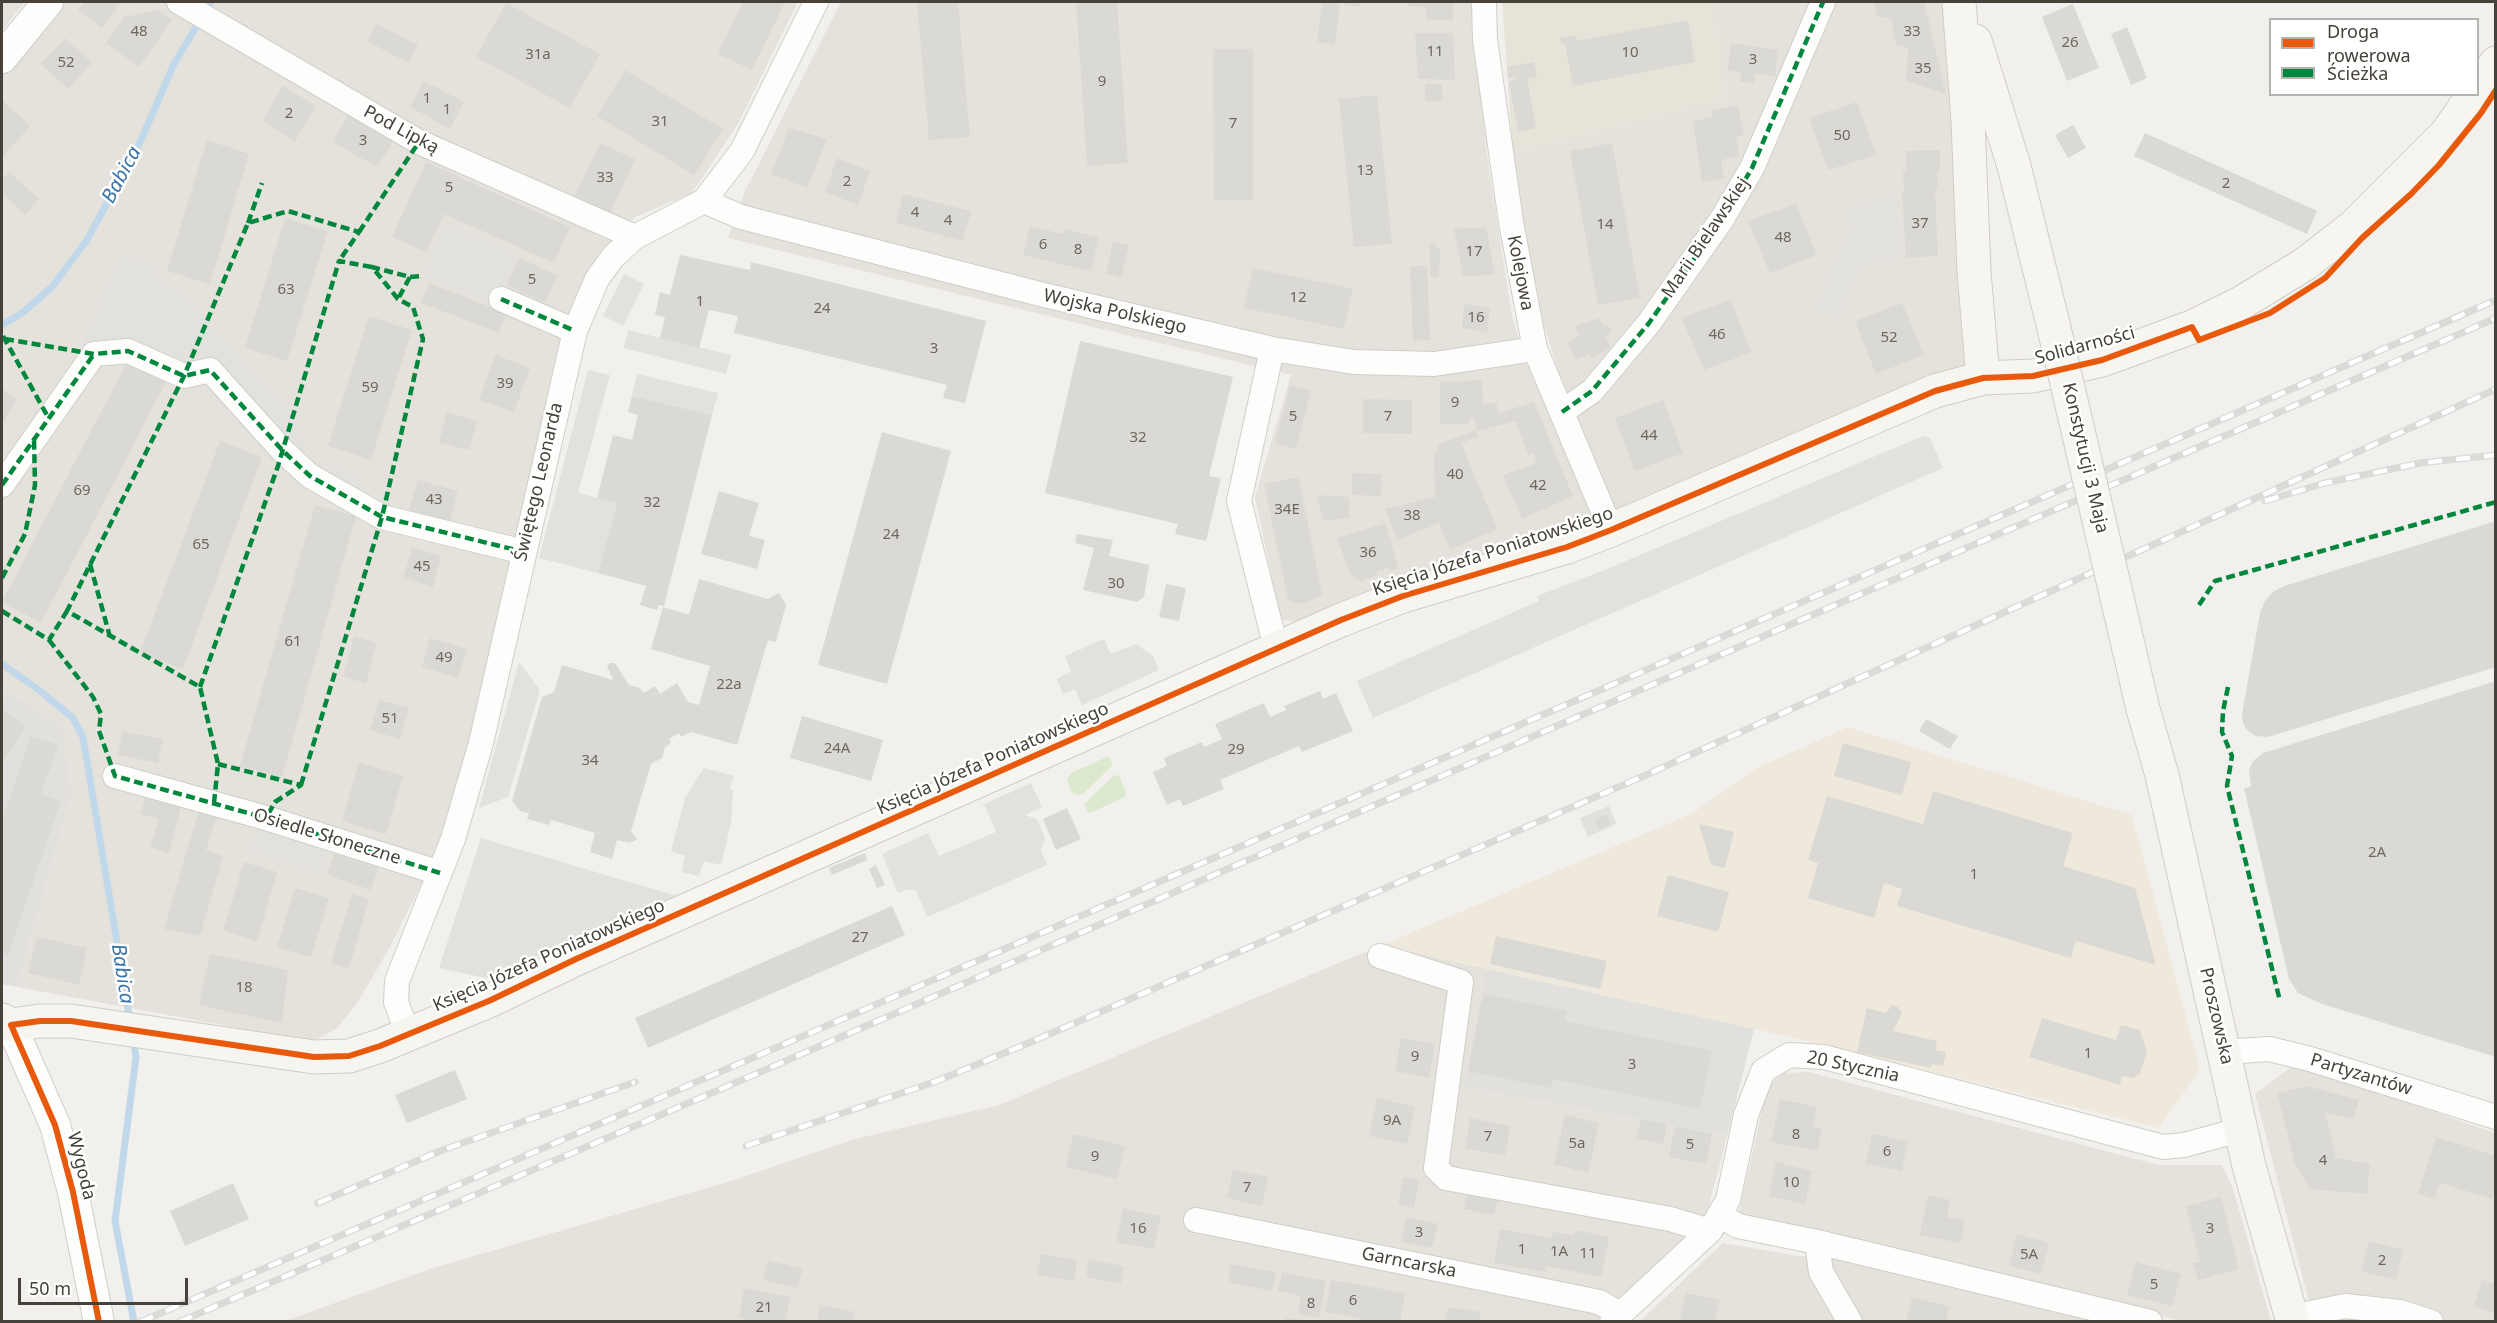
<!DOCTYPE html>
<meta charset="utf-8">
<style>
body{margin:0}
#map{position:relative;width:2497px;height:1323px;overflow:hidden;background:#f1f0ec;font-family:"Noto Sans",sans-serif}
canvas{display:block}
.frame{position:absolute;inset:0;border:3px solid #464239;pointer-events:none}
.legend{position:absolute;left:2269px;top:18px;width:210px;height:78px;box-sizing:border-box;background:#fff;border:2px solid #b5b3b0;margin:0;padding:8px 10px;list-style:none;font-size:18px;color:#464239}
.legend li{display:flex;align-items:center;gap:12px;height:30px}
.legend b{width:30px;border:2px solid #b5b3b0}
.scale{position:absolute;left:18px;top:1278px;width:170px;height:27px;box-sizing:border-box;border:3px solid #464239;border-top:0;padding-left:8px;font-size:18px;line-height:21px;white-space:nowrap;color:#464239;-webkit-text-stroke:4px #fff;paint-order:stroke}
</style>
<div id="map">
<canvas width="2497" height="1323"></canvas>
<div class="frame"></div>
<ul class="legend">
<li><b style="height:8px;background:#e8590c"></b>Droga rowerowa</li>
<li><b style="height:8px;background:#00873e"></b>Ścieżka</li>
</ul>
<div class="scale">50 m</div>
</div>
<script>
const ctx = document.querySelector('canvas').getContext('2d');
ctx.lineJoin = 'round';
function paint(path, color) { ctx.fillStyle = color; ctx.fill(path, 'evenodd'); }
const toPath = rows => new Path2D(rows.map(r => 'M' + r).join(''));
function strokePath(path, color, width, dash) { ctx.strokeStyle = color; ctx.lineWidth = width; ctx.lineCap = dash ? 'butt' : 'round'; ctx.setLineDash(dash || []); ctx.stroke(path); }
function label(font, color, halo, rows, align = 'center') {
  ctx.font = font + ' "Noto Sans",sans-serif'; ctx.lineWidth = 5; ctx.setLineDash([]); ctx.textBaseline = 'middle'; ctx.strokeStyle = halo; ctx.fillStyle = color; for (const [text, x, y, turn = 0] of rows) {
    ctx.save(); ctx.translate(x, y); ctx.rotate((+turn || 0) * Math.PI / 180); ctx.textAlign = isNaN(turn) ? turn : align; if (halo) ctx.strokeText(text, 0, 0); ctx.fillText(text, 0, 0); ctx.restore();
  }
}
paint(toPath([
 [2,2,25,2,2,30],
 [56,2,798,2,739,122,692,193,635,217,599,253,571,313,551,379,480,709,433,861,391,945,358,1002,337,1028,313,1042,17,987,71,796,2,689,2,65],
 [841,2,1476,2,1486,148,1512,317,1532,374,1595,517,1299,622,1281,620,1255,497,1291,375,728,238,745,191],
 [1713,2,1952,2,1970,370,1627,514,1614,510,1575,430,1534,290,1513,153,1727,99],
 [1382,945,1487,969,1463,1087,1727,1136,1707,1213,1687,1241,1598,1321,282,1322,430,1269,731,1181,855,1139,999,1105],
 [2290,1068,2321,1073,2495,1133,2495,1321,2314,1321,2255,1094],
 [1809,1072,2158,1165,2222,1165,2233,1189,2271,1321,2182,1321,1757,1224,1745,1223,1739,1212,1767,1088,1782,1073],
 [1723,1243,1798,1256,1861,1261,2111,1322,1639,1322]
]), '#e5e2db');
paint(toPath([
 [1848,727,2132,815,2200,1069,2159,1128,1824,1045,1382,945,1691,814,1759,767]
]), '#efe9dd');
paint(toPath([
 [2,689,62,726,71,796,17,987,2,984],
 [1609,806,1616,824,1588,837,1580,818],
 [1487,969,1754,1029,1727,1136,1463,1087]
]), '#e2e0dc');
paint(toPath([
 [1502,2,1713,2,1727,99,1513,153]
]), '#e7e3d8');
paint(toPath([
 [1109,756,1113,765,1083,794,1077,795,1071,792,1067,779,1071,773],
 [1119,775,1126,793,1125,797,1090,813,1087,811,1084,804,1113,776]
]), '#dde9cf');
paint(toPath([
 [1897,195,1901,258,1863,264,1839,317,1813,310,1850,229,1847,207],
 [445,222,517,256,498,306,423,276],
 [123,253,160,269,153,278,190,298,212,327,287,405,308,447,291,478,187,368,127,345,79,347],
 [624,274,644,284,623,326,603,316],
 [628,330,731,355,726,374,624,348],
 [588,370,610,375,578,493,617,503,598,573,539,558],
 [637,374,718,393,712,415,632,396],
 [1923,436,1930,438,1943,468,1373,718,1357,681,1539,601,1537,596,1602,571],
 [337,463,364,482,357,491,325,473],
 [1104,639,1111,654,1136,644,1153,656,1159,670,1082,705,1075,689,1063,694,1057,679,1071,671,1065,656],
 [519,662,540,690,508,797,479,808],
 [704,768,734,776,730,788,733,792,731,823,721,865,704,861,699,876,682,872,685,856,671,851,685,798],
 [1031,783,1042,807,1025,815,1037,819,1045,838,1041,851,1047,865,927,917,916,890,908,889,898,893,882,854,928,833,939,856,996,832,984,804],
 [259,822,331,842,323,876,249,851],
 [481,838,680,897,486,978,439,968]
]), '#e2e1dd');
strokePath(toPath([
 [2,325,22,313,52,287,87,240,141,140,174,64,211,2],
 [2,664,39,690,73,718,83,737,130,1021],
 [133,1038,136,1057,115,1221,134,1322]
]), '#c1d8eb', 7);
paint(toPath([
 [85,2,122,2,102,28,78,10],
 [743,2,785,2,752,70,718,54],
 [917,2,958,2,970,137,929,140],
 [1076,2,1117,2,1128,163,1087,166],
 [1322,2,1340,2,1335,45,1317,42],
 [1345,2,1360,2,1359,7,1344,5],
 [1407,2,1453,2,1453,21,1426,19,1426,7,1407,6],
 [1874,2,1924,2,1946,94,1906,81,1908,48,1896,45,1891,19,1877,16],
 [506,3,600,54,570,108,476,57],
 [2073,4,2099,68,2067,81,2042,17],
 [158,10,172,20,139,67,106,43,124,17],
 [1688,20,1695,62,1573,86,1565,44,1561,44,1560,38,1576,35,1577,41],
 [376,23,418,45,408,63,367,41],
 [2127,27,2147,78,2131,85,2111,34],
 [1415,33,1453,33,1455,80,1418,79],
 [65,38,92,63,68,89,41,64],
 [1731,43,1778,50,1775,76,1755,74,1754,83,1740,82,1741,72,1728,71],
 [1213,49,1253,49,1253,200,1214,200],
 [1534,62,1537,77,1527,78,1536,128,1518,132,1509,82,1516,80,1515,77,1508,78,1507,67],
 [625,70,723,129,694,175,597,116],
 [424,81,464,102,450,129,410,107],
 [1425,84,1442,84,1442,101,1425,101],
 [283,86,316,106,295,141,262,121],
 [1377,95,1392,244,1354,247,1339,99],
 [3,101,30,126,2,158,2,102],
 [1857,102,1876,155,1828,170,1809,118],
 [1738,105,1744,135,1736,136,1739,156,1721,160,1724,178,1702,182,1693,121,1713,117,1712,110],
 [349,114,394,140,377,167,333,142],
 [2073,125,2086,148,2068,158,2055,135],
 [789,128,827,139,807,188,771,174],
 [2145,133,2317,211,2307,234,2134,156],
 [207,140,249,154,210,284,167,271],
 [600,143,635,159,610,213,575,196],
 [1612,143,1640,298,1598,305,1570,151],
 [1940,150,1940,171,1937,171,1938,190,1935,190,1938,256,1906,258,1902,192,1904,192,1903,172,1906,171,1906,151],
 [837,158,870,171,858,205,825,192],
 [426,162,570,227,554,263,444,214,426,252,392,237],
 [9,172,39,199,25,215,2,193,2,180],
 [903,194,971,211,963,241,896,223],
 [1796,204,1817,255,1770,273,1748,221],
 [285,218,328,231,287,361,245,348],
 [1030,226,1063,234,1064,229,1099,237,1091,271,1023,255],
 [1486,227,1495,275,1463,276,1454,229],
 [1113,241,1129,245,1121,278,1106,274],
 [1430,243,1436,243,1436,249,1440,249,1439,277,1430,277],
 [680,255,750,270,751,262,986,321,965,403,943,398,947,385,734,333,738,316,709,310,699,348,660,338,665,317,655,315,660,292,670,295],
 [519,258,557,275,545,303,507,285],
 [1427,265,1430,340,1413,341,1410,267],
 [1253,268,1353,289,1344,329,1244,308],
 [429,283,506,313,499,333,421,303],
 [1730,300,1752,352,1704,370,1682,318],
 [1902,303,1924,355,1876,374,1855,321],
 [1464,304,1490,308,1487,332,1462,328],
 [369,316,412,330,371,460,328,446],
 [1599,318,1604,326,1608,325,1611,332,1605,336,1611,348,1591,358,1589,354,1576,360,1567,342,1579,336,1575,326],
 [1080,341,1233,377,1209,476,1221,478,1206,541,1175,534,1178,524,1045,493],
 [495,355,530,368,514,412,479,400],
 [127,362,166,382,41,623,2,602],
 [1482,380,1483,404,1496,403,1499,413,1534,402,1573,496,1522,519,1503,475,1537,463,1533,453,1528,455,1516,421,1477,431,1474,419,1469,418,1469,424,1440,424,1440,382],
 [1290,385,1311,390,1296,449,1275,444],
 [2,389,17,399,2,424],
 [632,396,712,415,664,606,659,605,657,610,640,605,646,586,598,573,617,503,597,498,613,435,632,440,638,415,628,412],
 [1363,399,1412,400,1412,434,1363,433],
 [1663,400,1683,453,1635,471,1615,418],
 [447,412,477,421,469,450,439,442],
 [1476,430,1478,437,1461,443,1497,529,1450,550,1439,523,1397,540,1385,509,1435,497,1434,454,1439,451,1437,445],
 [882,432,951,451,887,684,818,665],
 [220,441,262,457,183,669,140,653],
 [1352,473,1382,474,1381,496,1352,495],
 [1299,477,1322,596,1301,604,1288,600,1264,484],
 [418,480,458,491,450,521,409,510],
 [719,491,759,503,749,536,765,540,757,569,701,554],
 [1317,495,1349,497,1349,518,1323,521],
 [315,505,356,516,282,777,240,766],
 [2496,521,2496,667,2268,737,2255,736,2247,730,2243,723,2242,714,2260,613,2265,601,2273,592,2284,586],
 [1386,523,1398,568,1390,571,1389,567,1377,572,1378,575,1361,582,1351,575,1337,538],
 [1077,534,1113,540,1109,556,1149,565,1144,597,1137,602,1083,590,1094,548,1075,543],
 [412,548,441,556,433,587,403,578],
 [699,579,768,599,779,593,786,605,776,642,768,640,737,745,691,732,681,737,679,733,669,739,671,743,665,747,662,758,651,764,631,831,637,839,630,843,617,840,612,859,590,852,595,833,551,820,549,825,527,819,529,813,520,811,512,801,542,697,554,692,562,665,613,680,607,666,610,663,615,663,629,685,640,688,644,693,655,686,660,694,677,683,688,702,699,705,710,666,651,649,663,607,689,615],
 [1166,584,1186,588,1179,621,1159,617],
 [354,636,377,643,366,683,343,677],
 [430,638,467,649,458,678,422,667],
 [2496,681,2496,1057,2322,1004,2298,993,2289,979,2244,788,2251,787,2249,769,2253,761,2263,753],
 [1320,691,1323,699,1336,693,1353,731,1302,752,1299,746,1220,780,1224,789,1183,806,1180,799,1167,805,1153,772,1167,766,1164,758,1202,742,1204,747,1222,739,1215,724,1264,703,1270,717,1286,710,1284,706],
 [379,700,409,708,400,739,370,730],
 [2,710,26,726,4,761,2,759],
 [802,716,883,740,871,781,790,758],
 [1926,719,1958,736,1950,749,1919,731],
 [122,731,163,739,158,763,118,755],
 [31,736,58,745,41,794,61,801,8,955,2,953,2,820],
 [1843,743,1911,762,1902,795,1834,776],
 [359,762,403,776,386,834,342,821],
 [1933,791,2073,833,2063,866,2135,888,2156,965,2076,941,2071,958,1897,906,1902,889,1884,883,1874,918,1808,898,1818,863,1808,860,1827,796,1923,824],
 [146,793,182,803,169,853,150,847,159,819,140,814],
 [200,806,218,812,206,850,223,856,200,936,164,929],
 [1067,808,1081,839,1056,850,1043,819],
 [1607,815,1610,824,1599,829,1595,820],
 [1699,824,1734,832,1725,868,1711,865],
 [865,853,867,860,832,875,829,868],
 [334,854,378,868,371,890,327,875],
 [244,862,277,872,257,941,223,931],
 [876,865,885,885,877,888,869,869],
 [1668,875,1729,892,1718,932,1657,916],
 [295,888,329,898,311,957,277,947],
 [352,894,369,899,349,969,331,963],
 [892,906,905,935,648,1048,635,1018],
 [1496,936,1607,961,1600,989,1490,964],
 [37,937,87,948,79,985,28,973],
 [210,954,288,970,282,1023,199,1005],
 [1483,994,1567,1011,1565,1021,1712,1051,1700,1109,1553,1079,1551,1088,1468,1071],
 [1892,1005,1898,1007,1902,1013,1893,1031,1937,1041,1935,1050,1946,1052,1943,1066,1932,1064,1931,1068,1857,1052,1867,1008,1886,1013],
 [2042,1018,2116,1040,2121,1025,2140,1030,2147,1051,2140,1074,2133,1078,2122,1076,2120,1085,2029,1057],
 [1401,1038,1435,1044,1429,1078,1395,1071],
 [455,1070,467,1099,407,1123,395,1095],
 [2307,1086,2359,1100,2353,1119,2325,1112,2336,1158,2370,1164,2367,1194,2310,1189,2295,1164,2277,1093],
 [1377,1098,1415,1107,1407,1144,1369,1136],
 [1780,1099,1817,1107,1813,1127,1822,1129,1817,1151,1771,1142],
 [1565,1115,1599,1123,1588,1173,1554,1164],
 [1470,1118,1510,1126,1505,1156,1465,1148],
 [1641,1119,1667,1124,1663,1144,1636,1139],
 [1675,1126,1712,1134,1706,1164,1669,1157],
 [1073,1134,1125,1146,1117,1179,1066,1167],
 [1872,1134,1908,1141,1902,1171,1866,1164],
 [2436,1137,2496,1156,2496,1188,2492,1199,2440,1183,2435,1199,2418,1194],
 [1776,1162,1812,1171,1805,1204,1769,1196],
 [1233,1169,1268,1177,1262,1206,1227,1198],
 [1403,1177,1419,1180,1414,1208,1398,1205],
 [233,1183,249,1219,185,1246,170,1211],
 [1468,1189,1498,1196,1494,1215,1464,1209],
 [1928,1195,1950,1200,1947,1217,1965,1220,1960,1243,1920,1235],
 [2221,1197,2239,1269,2198,1280,2193,1263,2200,1262,2186,1206],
 [1123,1208,1161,1216,1154,1249,1116,1242],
 [1407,1217,1438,1224,1432,1248,1401,1241],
 [1500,1229,1551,1238,1552,1232,1574,1235,1575,1230,1609,1237,1601,1277,1546,1266,1545,1272,1494,1263],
 [2017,1234,2049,1243,2041,1274,2009,1266],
 [2369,1241,2403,1250,2396,1280,2361,1271],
 [1041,1254,1077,1260,1074,1281,1037,1275],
 [768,1260,803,1269,798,1288,763,1280],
 [1089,1260,1124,1266,1121,1284,1086,1277],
 [2136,1262,2181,1274,2172,1306,2127,1295],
 [1231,1264,1276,1272,1272,1291,1228,1282],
 [1282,1272,1326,1281,1319,1318,1298,1313,1301,1296,1278,1291],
 [1331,1280,1405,1293,1400,1322,1376,1322,1325,1312],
 [2482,1280,2496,1284,2496,1313,2474,1307],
 [744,1288,790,1297,785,1322,755,1322,739,1318],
 [1686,1293,1720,1300,1715,1322,1679,1322],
 [1912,1298,1949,1306,1946,1322,1906,1322],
 [820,1305,854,1312,853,1322,817,1322],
 [1448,1307,1481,1312,1479,1322,1445,1322],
 [1285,1317,1303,1321,1303,1322,1284,1322]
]), '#dbd9d4');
const minor = toPath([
 [179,2,419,142,635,237],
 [1484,2,1485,40,1511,222,1535,349,1611,530],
 [704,201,741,217,1044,295,1272,349,1354,362,1434,364,1535,349],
 [501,299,575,331],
 [1272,349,1239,501,1272,632,1279,647],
 [1562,412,1592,391,1629,347,1649,323,1722,219,1752,168,1823,2],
 [2,485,94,354,128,351,184,376,210,370,283,451,310,476,382,517,524,552],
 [115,776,266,818,440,873],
 [1380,956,1461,982,1436,1168,1446,1178,1670,1219,1710,1231],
 [408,1034,396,1002,397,981,453,839,481,743,575,331,597,279,613,257,635,237,704,201,742,151,816,2],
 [2224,1052,2269,1049,2310,1059,2496,1117],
 [1719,1215,1738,1226,1817,1242,2150,1322],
 [1196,1220,1599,1302,1620,1314],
 [1817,1242,1821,1272,1850,1322],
 [2291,1317,2345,1306,2400,1312,2431,1322],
 [1612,1322,1710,1231,1728,1200,1746,1115,1763,1071,1789,1055,1824,1057,2163,1147,2184,1145,2240,1130]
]);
const tertiary = toPath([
 [2,58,48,2],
 [11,1025,55,1125,73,1192,99,1322]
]);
const secondary = toPath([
 [1959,2,1968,120,1974,272,1983,378],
 [1975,41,2014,166,2054,328],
 [2478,90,2496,63],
 [2143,709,2162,775,2249,1166,2293,1322],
 [2,1020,11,1025,40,1021,71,1021,314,1057,349,1056,380,1046,491,1000,576,959,1341,620,1403,596,1567,547,1611,530,1935,391,1983,378,2033,376,2102,360,2192,327,2241,303,2305,264,2354,226,2447,133,2474,94]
]);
strokePath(minor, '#cfceca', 26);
strokePath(tertiary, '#cfceca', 32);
strokePath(secondary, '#cfcdc4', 35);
strokePath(minor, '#fdfdfc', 24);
strokePath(tertiary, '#fdfdfc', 30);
strokePath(secondary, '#f6f5f0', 33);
const rail = toPath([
 [2265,501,2325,483,2420,463,2496,455],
 [746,1146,937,1081,1038,1039,1646,775,2496,389],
 [318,1203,440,1151,635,1082],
 [140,1322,977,961,2496,300],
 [179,1322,728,1086,2496,318]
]);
strokePath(rail, '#dadad9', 7);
strokePath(rail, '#fff', 4.5, [14]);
const secondaryBridge = toPath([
 [2054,328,2143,709]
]);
strokePath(secondaryBridge, '#cfcdc4', 35, []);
strokePath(secondaryBridge, '#f6f5f0', 33);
strokePath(toPath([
 [248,223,262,183],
 [359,232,419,142],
 [410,277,423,276],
 [501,299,575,331],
 [3,336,48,417],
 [5,339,94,354,128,351,184,376,210,370,283,451,310,476,382,517,524,552],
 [1562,412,1592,391,1629,347,1649,323,1722,219,1752,168,1823,2],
 [2,485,94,354],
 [90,564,110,637],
 [2,578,25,534,35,485,34,438],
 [2199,605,2215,581,2496,502],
 [2,611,49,640,67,611],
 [49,640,93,697,101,714,99,731,115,776,266,818,440,873],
 [200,687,278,466,339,261,372,267],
 [2228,687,2223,711,2222,732,2232,756,2227,786,2280,1001],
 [218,764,301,785,275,802,266,818],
 [301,785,382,517,423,339,413,307,398,299,372,267,410,277,398,299],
 [214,803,218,764,200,687,67,611,184,376,248,223,288,211,359,232,339,261]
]), '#00873e', 4.5, [9, 4.5]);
strokePath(toPath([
 [99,1322,73,1192,55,1125,11,1025,40,1021,71,1021,314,1057,349,1056,380,1046,491,1000,576,959,1341,620,1403,596,1567,547,1611,530,1935,391,1983,378,2033,376,2102,360,2192,327,2199,340,2270,313,2325,278,2362,238,2411,194,2439,165,2481,113,2496,90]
]), '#e8590c', 6);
label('15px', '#6c6860', null, [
 ["48",139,32],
 ["33",1912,32],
 ["26",2070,43],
 ["11",1435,52],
 ["10",1630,53],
 ["31a",538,55],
 ["3",1753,60],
 ["52",66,63],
 ["35",1923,69],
 ["9",1102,82],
 ["1",427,99],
 ["1",447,110],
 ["2",289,114],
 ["31",660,122],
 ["7",1233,124],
 ["50",1842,136],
 ["3",363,141],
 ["13",1365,171],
 ["33",605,178],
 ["2",847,182],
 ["2",2226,184],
 ["5",449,188],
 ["4",915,213],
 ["4",948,221],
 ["37",1920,224],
 ["14",1605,225],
 ["48",1783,238],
 ["6",1043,245],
 ["8",1078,250],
 ["17",1474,252],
 ["5",532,280],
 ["63",286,290],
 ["12",1298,298],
 ["1",700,302],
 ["24",822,309],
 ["16",1476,318],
 ["46",1717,335],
 ["52",1889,338],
 ["3",934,349],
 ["39",505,384],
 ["59",370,388],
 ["9",1455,403],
 ["5",1293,417],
 ["7",1388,417],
 ["44",1649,436],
 ["32",1138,438],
 ["40",1455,475],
 ["42",1538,486],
 ["69",82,491],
 ["43",434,500],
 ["32",652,503],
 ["34E",1287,510],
 ["38",1412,516],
 ["24",891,535],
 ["65",201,545],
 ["36",1368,553],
 ["45",422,567],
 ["30",1116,584],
 ["61",293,642],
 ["49",444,658],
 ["22a",729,685],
 ["51",390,719],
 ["24A",837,749],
 ["29",1236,750],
 ["34",590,761],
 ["2A",2377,853],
 ["1",1974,875],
 ["27",860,938],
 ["18",244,988],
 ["1",2088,1054],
 ["9",1415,1057],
 ["3",1632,1065],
 ["9A",1392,1121],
 ["8",1796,1135],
 ["7",1488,1137],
 ["5a",1577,1144],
 ["5",1690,1145],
 ["6",1887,1152],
 ["9",1095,1157],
 ["4",2323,1161],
 ["10",1791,1183],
 ["7",1247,1188],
 ["16",1138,1229],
 ["3",2210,1229],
 ["3",1419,1233],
 ["1",1522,1250],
 ["1A",1559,1252],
 ["11",1588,1254],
 ["5A",2029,1255],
 ["2",2382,1261],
 ["5",2154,1285],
 ["6",1353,1301],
 ["8",1311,1304],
 ["21",764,1308]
]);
label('18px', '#464239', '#fff', [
 ["Pod Lipką",401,130,28],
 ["Marii Bielawskiej",1706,238,-56],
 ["Kolejowa",1520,273,79],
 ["Wojska Polskiego",1115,312,13],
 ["Solidarności",2085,346,-15],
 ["Konstytucji 3 Maja",2085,458,77],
 ["Świętego Leonarda",539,482,-77],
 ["Księcia Józefa Poniatowskiego",1493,552,-18],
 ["Księcia Józefa Poniatowskiego",993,759,-24],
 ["Osiedle Słoneczne",327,837,17],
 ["Księcia Józefa Poniatowskiego",549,956,-24],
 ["Proszowska",2216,1016,77],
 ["20 Stycznia",1853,1067,12],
 ["Partyzantów",2361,1075,17],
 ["Wygoda",81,1166,76],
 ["Garncarska",1409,1263,11]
]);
label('italic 20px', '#3c75a8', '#fff', [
 ["Babica",122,175,-62],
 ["Babica",122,974,81]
]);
</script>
